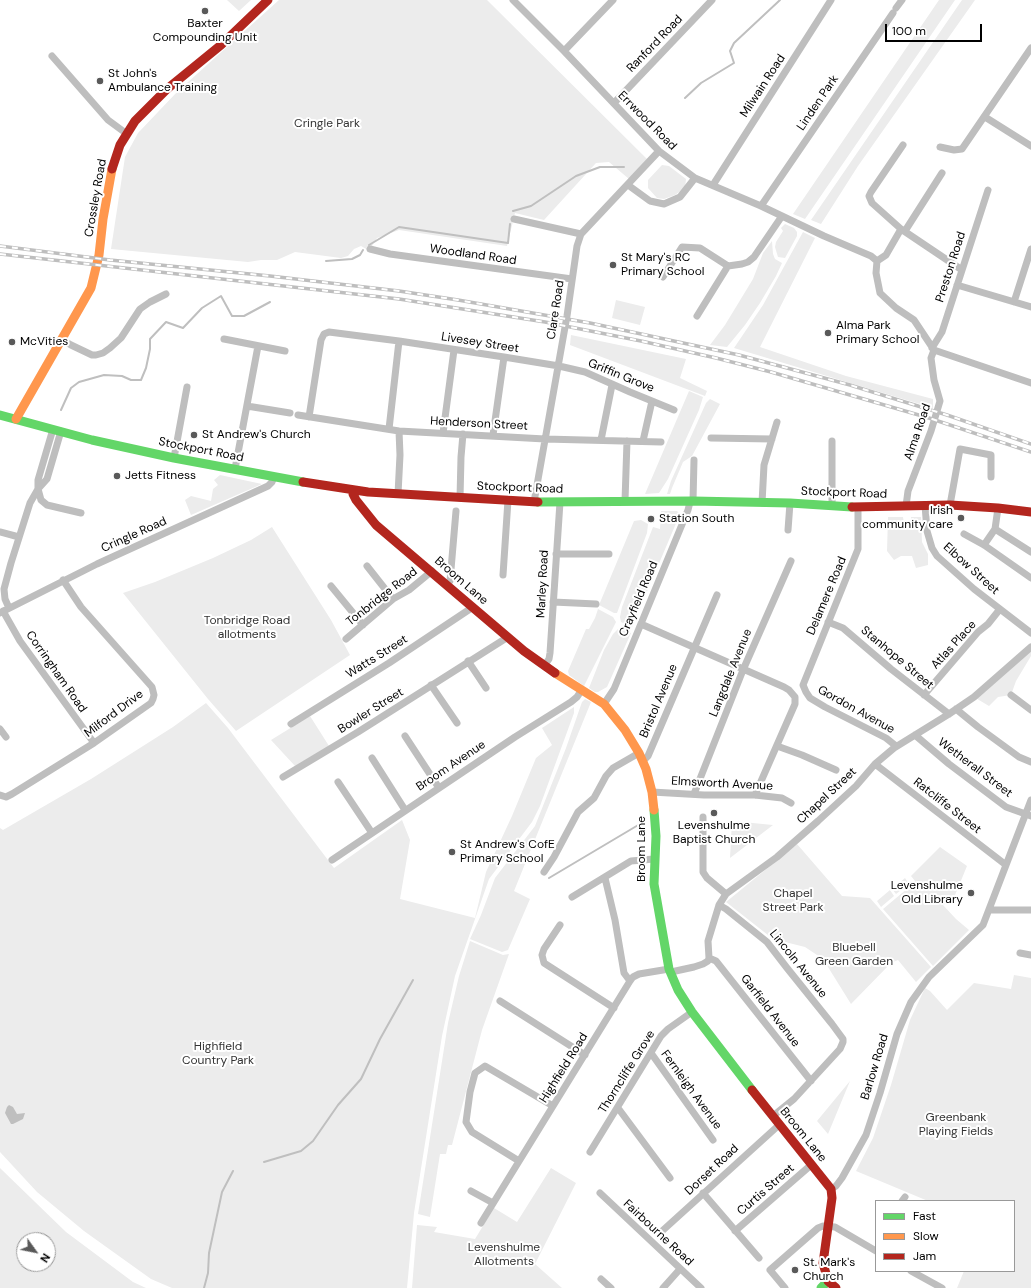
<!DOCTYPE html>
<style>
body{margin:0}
#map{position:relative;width:1031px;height:1288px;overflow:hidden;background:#fff;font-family:"DM Sans",sans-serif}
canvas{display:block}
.legend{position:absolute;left:875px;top:1200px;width:140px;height:72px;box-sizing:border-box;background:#fff;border:1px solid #999;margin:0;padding:5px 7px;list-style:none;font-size:12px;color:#000}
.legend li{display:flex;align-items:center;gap:8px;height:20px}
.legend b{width:20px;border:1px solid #999}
.north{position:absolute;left:16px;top:1232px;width:40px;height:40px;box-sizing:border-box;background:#fff;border:1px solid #999;border-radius:50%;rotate:123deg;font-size:11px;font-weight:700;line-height:16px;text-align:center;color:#000}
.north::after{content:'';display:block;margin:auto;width:14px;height:18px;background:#595959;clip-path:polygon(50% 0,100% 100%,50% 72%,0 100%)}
.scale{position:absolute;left:885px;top:24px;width:97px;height:18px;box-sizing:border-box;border:2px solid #000;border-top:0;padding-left:5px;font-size:12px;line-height:14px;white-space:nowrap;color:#000;-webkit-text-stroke:3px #fff;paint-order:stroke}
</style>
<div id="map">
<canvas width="1031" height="1288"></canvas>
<ul class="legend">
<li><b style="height:5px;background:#63d668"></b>Fast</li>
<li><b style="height:5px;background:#ff974d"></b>Slow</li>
<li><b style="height:5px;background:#b3261e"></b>Jam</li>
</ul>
<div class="north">N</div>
<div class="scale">100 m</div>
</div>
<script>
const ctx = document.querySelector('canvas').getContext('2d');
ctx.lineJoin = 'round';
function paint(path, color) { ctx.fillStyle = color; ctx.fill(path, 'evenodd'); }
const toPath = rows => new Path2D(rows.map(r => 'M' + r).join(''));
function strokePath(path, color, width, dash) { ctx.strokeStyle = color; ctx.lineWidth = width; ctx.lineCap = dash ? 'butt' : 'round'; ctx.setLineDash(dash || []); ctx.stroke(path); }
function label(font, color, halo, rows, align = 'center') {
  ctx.font = font + ' "DM Sans",sans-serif'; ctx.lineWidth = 4; ctx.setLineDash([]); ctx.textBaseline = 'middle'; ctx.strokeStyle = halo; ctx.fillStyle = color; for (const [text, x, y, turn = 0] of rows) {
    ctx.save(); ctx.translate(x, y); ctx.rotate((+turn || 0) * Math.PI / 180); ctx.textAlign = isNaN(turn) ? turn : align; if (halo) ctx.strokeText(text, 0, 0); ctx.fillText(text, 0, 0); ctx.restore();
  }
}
paint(toPath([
 [227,0,251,0,239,11],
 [279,0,487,0,647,159,629,179,609,162,596,163,544,220,515,213,507,246,399,230,377,238,370,249,368,250,361,246,354,249,348,256,341,258,295,252,277,260,261,260,248,262,111,249,125,157,138,133,177,92],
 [939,0,955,0,805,219,793,214],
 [962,0,975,0,858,166,821,224,811,220],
 [662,165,669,166,686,179,685,188,675,195,664,199,657,198,648,188,648,180],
 [785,224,794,228,797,232,797,236,785,258,778,257,775,247,776,242,783,231,781,228],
 [803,232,815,238,760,347,846,376,933,399,933,408,734,348,763,305],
 [772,241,773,254,775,259,782,263,776,276,760,303,745,325,727,347,710,345,725,325,753,279,763,253],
 [616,300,645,307,640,325,612,318],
 [571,335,686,359,680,378,707,391,705,396,570,345],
 [689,391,703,397,699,410,668,479,659,493,645,494],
 [710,399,720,404,692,456,683,462,672,488,670,494,667,494,671,481,706,403],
 [220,475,262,484,191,515,185,500,191,496,211,501,213,489,218,485,214,480],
 [661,511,677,511,680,514,632,627,621,622,620,617,622,607,653,527,660,529],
 [888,517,903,517,904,523,906,523,907,525,911,525,911,517,921,517,922,542,928,554,928,565,916,568,912,556,901,556,894,560,887,551],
 [641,520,648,524,647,533,617,613,614,613,599,605,634,521],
 [272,527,331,620,350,655,236,731,208,699,123,593,155,582,213,558,251,540],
 [598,609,613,617,616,622,584,686,569,675,568,671,586,629,589,629,595,618],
 [618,629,629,629,628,632,631,633,607,687,598,692,595,692,589,688,604,650,613,634],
 [1031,647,1031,656,1016,681,1011,695,998,697,989,706,974,697],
 [585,699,591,702,514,891,530,899,508,950,502,952,470,939,481,915,495,878,535,826,566,748,582,702],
 [206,703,228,728,334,868,402,820,410,840,400,899,475,918,486,872,512,816,536,758,552,745,542,728,574,707,574,713,540,806,532,822,489,879,455,976,442,1036,414,1213,407,1288,172,1288,151,1279,84,1231,37,1192,0,1152,0,828,3,830,91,779,173,727],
 [310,716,329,746,295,766,271,740],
 [732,821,773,825,730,858],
 [797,844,842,896,870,898,931,967,916,982,898,960,891,963,851,1004,823,959,805,947,773,939,726,902],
 [940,847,967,866,953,900,943,905,956,919,969,930,933,966,883,909,914,883,915,881,911,876],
 [905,878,909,884,896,894,892,889],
 [890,890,894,896,881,907,877,901],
 [470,941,503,955,509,954,482,1030,452,1145,448,1145,446,1154,440,1154,430,1217,418,1214,448,1023,459,976],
 [1014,975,1031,978,1031,1288,957,1288,964,1271,1014,1271,1014,1201,928,1201,856,1171,873,1138,891,1085,910,1020,925,988,930,991,947,1010,974,983,1011,989],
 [850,1081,828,1134,817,1121],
 [0,1168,66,1232,133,1282,146,1288,0,1288],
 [24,1240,48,1240,48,1264,24,1264],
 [551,1168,576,1183,535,1264,562,1288,412,1288,417,1225,437,1227,434,1232,475,1239,494,1208,517,1222]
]), '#ececec');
paint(toPath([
 [9,1105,13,1107,17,1114,25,1113,23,1119,13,1124,11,1124,5,1113,7,1107]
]), '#bfbfbf');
strokePath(toPath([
 [685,98,701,83,734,63,730,51,734,43,780,0],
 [513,211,531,206,576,176,600,167,624,167],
 [369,245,399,227,508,243,510,224],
 [326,261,352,259,360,255,363,250],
 [61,410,71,388,79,382,104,375,122,376,131,380,141,380,146,368,150,349,150,339,166,322,183,328,202,308,221,296,232,316,244,316,270,302],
 [549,878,645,821],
 [264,1162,301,1151,313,1141,338,1105,361,1079,380,1039,413,980],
 [204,1288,208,1273,209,1253,222,1192,233,1171]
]), '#bfbfbf', 2);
strokePath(toPath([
 [513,0,564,51,659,151,695,178,761,206,824,236,871,256,877,261],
 [896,8,902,0],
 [564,51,613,0],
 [52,56,108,120,127,134],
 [614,103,712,0],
 [985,117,1031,146],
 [903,145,871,192,869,196,872,203,901,229,962,270],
 [940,147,954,150,962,149,1031,48],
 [628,185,650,201,664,204,680,197,695,178],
 [713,185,831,0],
 [761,206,893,13],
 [514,219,581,234],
 [901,229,886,255,877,261,876,273,880,293,896,308,914,320,934,350,1031,383],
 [905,231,942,173],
 [370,249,390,254,572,279],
 [663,277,682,247,700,248,728,266],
 [957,285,1031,307],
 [1014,302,1031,249],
 [697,316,728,266,742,264,748,262,754,257,782,216],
 [61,339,71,345,92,355,96,355,103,353,110,348,121,338,140,309,150,302,166,294],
 [224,339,285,351],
 [932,348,942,332,988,190],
 [247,406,290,413],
 [298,415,399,431,545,439,661,442],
 [309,417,321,340,324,334,329,332,399,341,504,357,559,366,585,372,630,392,674,410],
 [53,429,38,480,38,489,41,500,47,505,81,513],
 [389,429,399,341],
 [443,433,454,350],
 [493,435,504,357],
 [711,438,772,439],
 [601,440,612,385],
 [643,441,652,401],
 [832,441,832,506],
 [174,458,187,387],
 [235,469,258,346],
 [398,494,400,455,399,431],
 [460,498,461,457,463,434],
 [625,501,627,441],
 [693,501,694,460],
 [534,502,567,316,577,246,581,234,659,151],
 [762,503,764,465,777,422],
 [925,505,927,531,932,548,937,556,974,589,1031,633],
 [950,505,960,449,991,455,991,477],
 [906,506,908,491,931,431,940,401,934,380,931,358,934,350],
 [858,507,858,549,803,685,806,692,810,698,825,707,886,738,896,746],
 [995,529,1031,552],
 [788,530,790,503],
 [0,532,19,537],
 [964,534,984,545,1031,578],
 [984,545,995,529,998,508],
 [556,554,609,554],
 [367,566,393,599],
 [503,575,508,500],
 [447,585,450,581,456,511],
 [331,586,363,625],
 [553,602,596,604],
 [9,608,5,599,4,589,11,563,30,503,38,489,47,479,61,431],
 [3,611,20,641,94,743],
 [0,613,97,564,268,486,272,482,274,477],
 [828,622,843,628,891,669,949,714],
 [641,624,784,687,789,690,795,697,795,704,755,795],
 [346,639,393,599,409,590,432,571],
 [468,661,486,688],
 [544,666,549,659,550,653,560,502],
 [431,685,457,723],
 [924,695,978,632,988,624,1000,609],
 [1011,695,1031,710],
 [604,704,614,689,688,510,690,502],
 [956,709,978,727,1019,757,1031,762],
 [291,724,389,663,473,607],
 [0,729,6,737],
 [915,735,949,764,1006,807,1031,816],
 [405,736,439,788],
 [777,746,802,755,836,770],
 [372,758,405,810],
 [643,761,648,756,717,595],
 [875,764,1006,865],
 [283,777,358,732,508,637],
 [338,782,372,833],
 [652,792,704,795,755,795,782,798,791,803],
 [694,794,743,670,791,561],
 [0,795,6,797,12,794,94,743,151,703,153,699,154,695,152,687,81,607,63,580],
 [703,817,703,872,707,878,726,894],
 [332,860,515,737,571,702,577,697,581,691],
 [544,872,554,857,578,812,594,798,606,776,613,768,639,753],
 [605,878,615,920,624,973,630,981],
 [572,897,631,861,654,859],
 [719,905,726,909,767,942,787,968,832,1024,843,1039,843,1042,840,1049,794,1099,773,1116],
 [989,910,1031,910],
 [560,925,544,949,542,955,544,963,614,1008],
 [1020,953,1031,955],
 [709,958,716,961,811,1081],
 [671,972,694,967,703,964,708,961,709,958,708,941,719,905,726,894,777,857,818,821,856,786,875,764,894,748,949,714,974,697,1031,647],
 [500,1001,585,1055],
 [651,1053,713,1140],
 [618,1108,670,1178],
 [590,1152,661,1036,668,1029,692,1012],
 [519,1161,472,1132,466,1122,470,1092,475,1073,485,1066,553,1106],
 [831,1189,836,1186,842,1178,866,1135,880,1093,897,1034,911,1002,929,977,983,925,1031,800],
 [471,1191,493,1203],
 [600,1193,701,1288],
 [703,1193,759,1258],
 [902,1201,905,1197],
 [481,1223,630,981,633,977,639,974,669,969],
 [735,1231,811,1165],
 [661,1232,779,1125],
 [911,1271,942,1288],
 [601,1279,611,1288],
 [663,1288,680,1269],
 [785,1288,770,1270,818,1228,823,1226,835,1227,876,1251]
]), '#bebebe', 7);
strokePath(toPath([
 [0,415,92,440,174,458,303,482],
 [538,502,693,501,790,503,852,507],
 [654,810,656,836,654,884,669,969,678,990,692,1012,752,1090],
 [821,1288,828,1281]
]), '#63d668', 9);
strokePath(toPath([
 [16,419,91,288,99,255,103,219,112,169],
 [555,673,604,704,625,730,639,753,646,769,652,792,654,810]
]), '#ff974d', 9);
strokePath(toPath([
 [112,169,120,145,135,121,167,89,221,45,268,0],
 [303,482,368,492,538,502],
 [353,490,353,494,356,500,376,525,524,651,555,673],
 [852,507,950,505,998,508,1031,512],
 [752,1090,831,1189,832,1198,823,1263,828,1281,836,1288]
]), '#b3261e', 9);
const rail = toPath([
 [0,246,110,260,270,276,399,291,458,300,590,323,739,355,850,385,947,415,1031,444],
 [0,254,399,299,545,322,641,341,716,358,771,372,929,418,1031,452]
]);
strokePath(rail, '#bebebe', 3.5);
strokePath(rail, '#fff', 2, [6]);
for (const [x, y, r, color] of [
 [205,11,4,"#595959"],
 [100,81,4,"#595959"],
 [613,265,4,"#595959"],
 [828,333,4,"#595959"],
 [12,342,4,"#595959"],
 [194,435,4,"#595959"],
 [117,476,4,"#595959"],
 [961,518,4,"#595959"],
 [651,519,4,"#595959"],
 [714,813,4,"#595959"],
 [452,852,4,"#595959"],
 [971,893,4,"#595959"],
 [795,1270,4,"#595959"]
]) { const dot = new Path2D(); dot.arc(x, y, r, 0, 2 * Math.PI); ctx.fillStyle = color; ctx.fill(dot); strokePath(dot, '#fff', 1.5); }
label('12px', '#000', '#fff', [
 ["Baxter",205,24,"center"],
 ["Compounding Unit",205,38,"center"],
 ["St John's",108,74],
 ["Ambulance Training",108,88],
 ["St Mary's RC",621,258],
 ["Primary School",621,272],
 ["Alma Park",836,326],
 ["Primary School",836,340],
 ["McVities",20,342],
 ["St Andrew's Church",202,435],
 ["Jetts Fitness",125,476],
 ["Irish",953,511,"right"],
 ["community care",953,525,"right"],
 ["Station South",659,519],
 ["Levenshulme",714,826,"center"],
 ["Baptist Church",714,840,"center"],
 ["St Andrew's CofE",460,845],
 ["Primary School",460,859],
 ["Levenshulme",963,886,"right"],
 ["Old Library",963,900,"right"],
 ["St. Mark's",803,1263],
 ["Church",803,1277]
], 'left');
label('12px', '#000', '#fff', [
 ["Ranford Road",655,44,-46],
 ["Milwain Road",763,86,-57],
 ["Linden Park",818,103,-56],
 ["Errwood Road",647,121,45],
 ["Crossley Road",96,198,-80],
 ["Woodland Road",473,255,8],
 ["Preston Road",951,267,-72],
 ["Clare Road",556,310,-81],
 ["Livesey Street",480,343,9],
 ["Griffin Grove",621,376,22],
 ["Henderson Street",479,424,3],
 ["Alma Road",918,432,-71],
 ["Stockport Road",201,450,11],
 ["Stockport Road",520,488,2],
 ["Stockport Road",844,493,2],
 ["Cringle Road",134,535,-24],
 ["Elbow Street",971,569,42],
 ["Broom Lane",461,581,41],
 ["Marley Road",543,584,-87],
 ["Delamere Road",827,596,-67],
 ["Tonbridge Road",382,597,-38],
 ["Crayfield Road",639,599,-67],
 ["Atlas Place",954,645,-48],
 ["Watts Street",377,657,-32],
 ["Stanhope Street",897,658,40],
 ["Corringham Road",56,672,55],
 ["Langdale Avenue",731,673,-68],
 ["Bristol Avenue",659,701,-67],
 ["Gordon Avenue",856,710,29],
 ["Bowler Street",371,711,-32],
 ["Milford Drive",114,714,-37],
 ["Broom Avenue",451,766,-34],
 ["Wetherall Street",975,768,37],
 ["Elmsworth Avenue",722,784,3],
 ["Chapel Street",827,796,-43],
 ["Ratcliffe Street",947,806,38],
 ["Broom Lane",642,849,-90],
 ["Lincoln Avenue",798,964,51],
 ["Garfield Avenue",770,1011,52],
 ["Barlow Road",875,1067,-73],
 ["Highfield Road",564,1068,-58],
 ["Thorncliffe Grove",627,1072,-58],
 ["Fernleigh Avenue",691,1090,54],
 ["Broom Lane",803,1135,51],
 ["Dorset Road",712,1170,-43],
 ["Curtis Street",766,1190,-41],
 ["Fairbourne Road",658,1233,43]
]);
label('12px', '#333', '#fff', [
 ["Cringle Park",327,124],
 ["Tonbridge Road",247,621],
 ["allotments",247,635],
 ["Chapel",793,894],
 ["Street Park",793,908],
 ["Bluebell",854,948],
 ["Green Garden",854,962],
 ["Highfield",218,1047],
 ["Country Park",218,1061],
 ["Greenbank",956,1118],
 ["Playing Fields",956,1132],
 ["Levenshulme",504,1248],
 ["Allotments",504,1262]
]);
</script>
